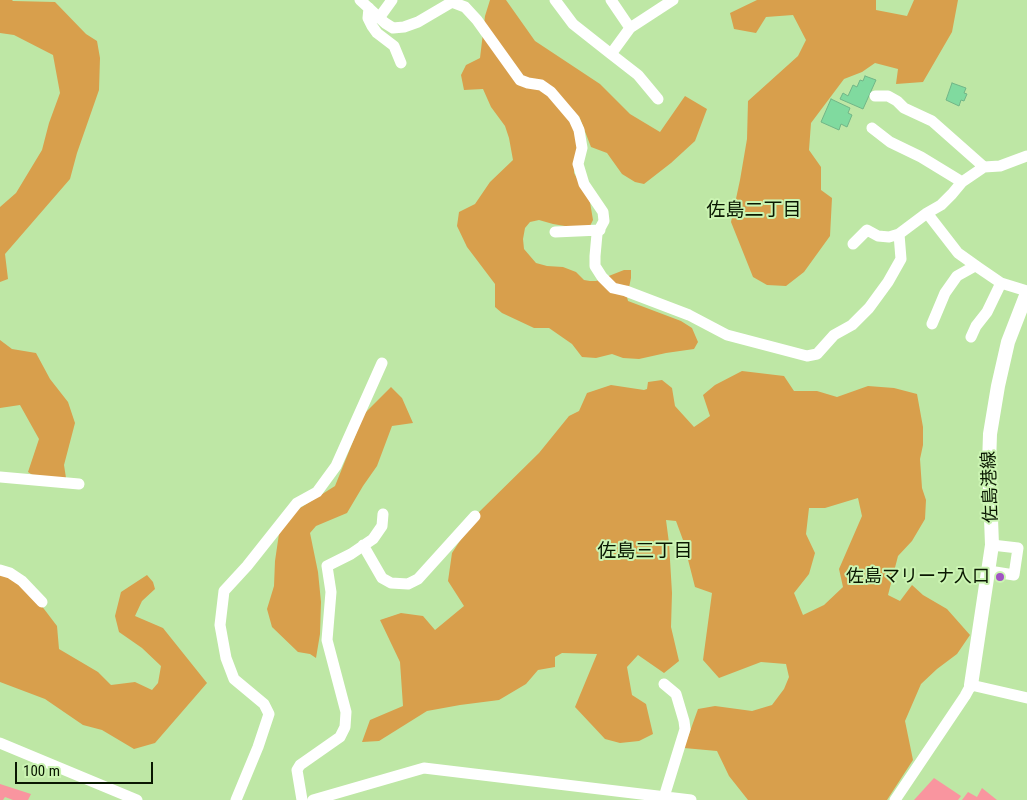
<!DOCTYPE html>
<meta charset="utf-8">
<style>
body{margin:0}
#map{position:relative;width:1027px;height:800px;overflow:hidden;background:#bee7a5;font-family:"Roboto Condensed",sans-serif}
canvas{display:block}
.scale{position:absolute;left:15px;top:762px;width:138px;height:22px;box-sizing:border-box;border:2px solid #091701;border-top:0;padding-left:6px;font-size:15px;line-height:18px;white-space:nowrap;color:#091701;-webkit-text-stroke:4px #cbf4b2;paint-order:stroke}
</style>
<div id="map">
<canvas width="1027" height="800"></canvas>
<div class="scale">100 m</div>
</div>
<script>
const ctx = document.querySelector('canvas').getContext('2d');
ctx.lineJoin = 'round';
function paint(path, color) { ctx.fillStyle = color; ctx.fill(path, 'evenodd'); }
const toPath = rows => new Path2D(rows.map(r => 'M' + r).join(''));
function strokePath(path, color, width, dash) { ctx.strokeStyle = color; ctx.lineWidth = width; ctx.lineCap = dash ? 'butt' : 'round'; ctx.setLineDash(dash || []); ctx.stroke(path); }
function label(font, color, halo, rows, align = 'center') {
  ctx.font = font + ' "Roboto Condensed","Noto Sans JP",sans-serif'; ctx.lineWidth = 4; ctx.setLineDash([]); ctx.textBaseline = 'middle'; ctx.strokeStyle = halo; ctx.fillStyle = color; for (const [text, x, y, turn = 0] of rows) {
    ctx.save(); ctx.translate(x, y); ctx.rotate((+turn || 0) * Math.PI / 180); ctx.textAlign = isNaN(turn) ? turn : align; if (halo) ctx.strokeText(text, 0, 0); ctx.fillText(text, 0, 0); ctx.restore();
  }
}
paint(toPath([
 [0,0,12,0,13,1,55,2,86,34,97,41,100,58,99,90,77,153,70,179,5,254,8,279,0,282,0,207,16,193,42,150,49,123,60,93,53,55,14,35,0,33],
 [490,0,506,0,535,41,600,84,630,114,660,132,685,96,707,109,695,141,671,163,644,184,635,182,622,174,607,153,591,147,579,116,577,149,574,164,574,173,590,202,593,220,590,226,583,229,553,224,539,220,530,222,525,228,523,239,524,249,536,263,547,266,563,267,576,272,584,280,590,281,596,281,624,270,631,270,631,278,627,297,628,301,681,321,692,328,698,342,694,349,666,353,639,359,623,358,612,354,596,358,582,357,572,344,549,328,534,328,502,313,495,307,495,284,467,247,457,226,459,212,475,204,490,182,513,160,509,138,505,126,491,107,483,89,464,90,461,75,466,65,480,58,485,16],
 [757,0,876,0,876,10,907,16,914,0,958,0,952,32,923,82,896,84,898,69,875,63,862,72,844,79,811,123,809,150,821,167,821,190,832,198,830,236,804,272,786,286,767,285,753,277,731,222,740,180,747,139,748,101,798,56,806,40,793,15,766,17,756,33,734,29,730,13],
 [0,340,12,349,36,353,50,379,68,402,75,423,64,465,66,478,49,486,28,472,39,439,20,405,0,408],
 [742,371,784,376,794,391,817,391,837,397,868,386,894,388,917,394,923,427,923,445,920,459,922,488,926,500,925,519,912,541,898,556,888,595,900,601,912,585,923,595,947,609,970,635,957,654,937,669,921,684,905,721,913,760,887,800,748,800,729,776,717,751,684,748,698,709,715,706,752,711,772,705,784,689,789,677,786,664,761,662,719,678,703,660,712,593,695,587,683,540,676,521,666,520,669,543,672,593,671,627,679,661,664,673,638,655,627,667,632,695,646,704,653,734,639,741,620,743,605,739,575,707,597,654,562,653,555,657,555,667,538,670,526,684,499,700,460,705,427,711,379,741,362,742,370,720,403,706,400,662,380,620,401,613,423,616,435,630,464,606,448,581,452,553,478,513,539,453,569,416,579,411,587,393,611,385,644,390,647,389,648,382,662,380,672,388,675,406,694,427,710,416,703,395,715,385],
 [858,498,862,516,839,569,843,587,824,605,803,615,794,593,809,574,815,553,806,534,809,508,825,508],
 [391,387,402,398,413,423,392,426,377,466,363,486,347,513,316,526,310,533,318,572,321,602,320,634,316,658,310,654,298,652,272,627,267,609,274,586,275,561,281,520,335,486,364,414],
 [0,575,22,580,57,626,59,649,98,672,111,685,135,682,152,690,158,683,161,666,142,648,119,632,115,616,121,592,147,575,153,582,155,589,142,601,135,616,163,628,207,683,155,743,134,749,102,730,83,725,45,699,0,682]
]), '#d89f4c');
paint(toPath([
 [934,778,961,796,958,800,914,800],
 [0,784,31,794,28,800,13,800,5,797,3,800,0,800],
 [982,788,997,800,962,800,968,792,977,797]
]), '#f9959f');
const building = toPath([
 [865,76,876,80,863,109,840,99,843,93,848,96,853,85,857,87,860,80,863,81,865,76],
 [952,83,966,88,964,93,967,94,964,101,961,100,959,106,946,100,952,83],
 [831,99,850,108,848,113,852,115,847,127,841,124,839,130,821,122,831,99]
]);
paint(building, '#80da9f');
strokePath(building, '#71b587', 1);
strokePath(toPath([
 [360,0,385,23,393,28,404,27,418,22,452,2,465,7,477,20,520,80,528,83,541,85,551,92,574,119,579,130,582,148,578,164,584,184,603,212,604,221,597,234,595,256,595,266,602,277,613,288,626,291,689,315,727,335,807,356,817,354,834,335,852,325,869,308,888,282,901,259,899,234],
 [555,0,573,24,611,54,630,28,673,0],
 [611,0,630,28],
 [369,8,368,18,372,26,377,33,394,46,401,63],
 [379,18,392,0],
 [611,54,638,75,658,99],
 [875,96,888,96,897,101,904,108,932,121,984,167],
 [872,128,890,142,921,157,962,182],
 [927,213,958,253,979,268,1001,283,1027,291],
 [555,232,600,230],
 [853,244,867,230,878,236,889,237,899,234,927,213,941,205,952,194,962,182,984,167,1000,166,1027,156],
 [932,324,945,293,957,276,975,266],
 [971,337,976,326,987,312,1001,283],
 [0,477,79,484],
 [363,545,382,578,391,583,408,584,418,579,475,516],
 [0,570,10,573,22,581,42,602],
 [989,571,1014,575,1018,548,992,545],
 [0,743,137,800],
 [664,797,685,729,684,721,676,694,664,684],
 [236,800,258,747,269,714,264,704,234,679,226,658,220,625,224,591,247,566,297,503,317,492,336,466,382,363],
 [302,800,297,770,300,765,340,737,345,727,346,712,327,640,331,592,327,566,351,554,373,539,382,526,383,514],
 [313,800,424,768,691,800],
 [895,800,965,696,971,685,1027,698]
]), '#fff', 11);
strokePath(toPath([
 [971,685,992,545,989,465,990,434,998,386,1008,342,1027,293]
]), '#fff', 14);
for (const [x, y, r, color] of [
 [1000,577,5,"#a153c4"]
]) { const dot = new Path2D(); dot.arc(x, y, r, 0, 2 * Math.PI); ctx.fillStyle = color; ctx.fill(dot); strokePath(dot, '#cbf4b2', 2); }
label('18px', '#091701', '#cbf4b2', [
 ["佐島港線",991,487,-92]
]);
label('18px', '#091701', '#cbf4b2', [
 ["佐島マリーナ入口",990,577]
], 'right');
label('19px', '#091701', '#cbf4b2', [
 ["佐島二丁目",754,211],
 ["佐島三丁目",645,552]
]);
</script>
